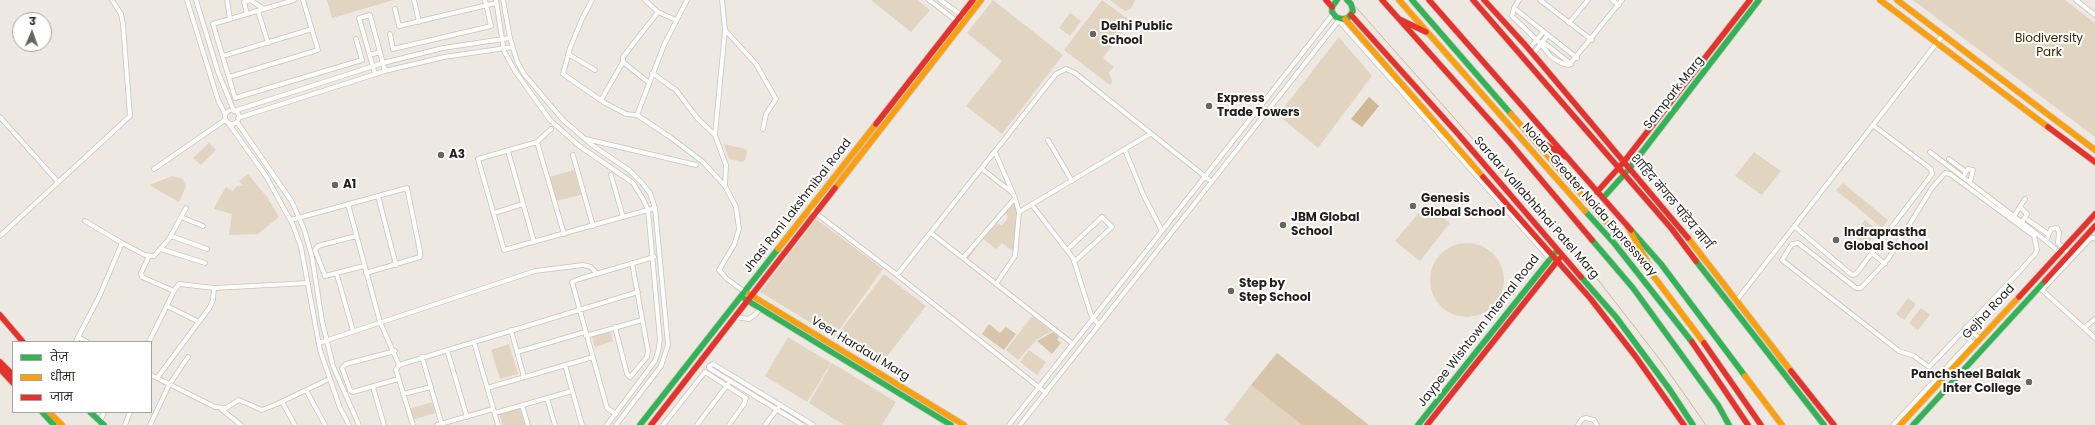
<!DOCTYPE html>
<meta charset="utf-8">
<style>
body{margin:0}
#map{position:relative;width:2095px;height:425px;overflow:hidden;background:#ede8e1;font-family:Poppins,"Noto Sans Devanagari",sans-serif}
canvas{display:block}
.legend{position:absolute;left:12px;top:341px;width:140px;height:72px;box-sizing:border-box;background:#fff;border:1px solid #a7a5a3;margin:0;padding:5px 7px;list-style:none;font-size:12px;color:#231f1a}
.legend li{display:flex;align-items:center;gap:8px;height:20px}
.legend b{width:20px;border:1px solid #a7a5a3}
.north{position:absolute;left:12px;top:12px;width:40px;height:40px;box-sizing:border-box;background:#fff;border:1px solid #a7a5a3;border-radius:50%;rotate:2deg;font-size:11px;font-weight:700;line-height:16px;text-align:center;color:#231f1a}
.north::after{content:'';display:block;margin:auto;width:14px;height:18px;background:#6a6560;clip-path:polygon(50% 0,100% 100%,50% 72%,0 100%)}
</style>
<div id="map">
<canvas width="2095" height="425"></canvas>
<ul class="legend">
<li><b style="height:5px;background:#30b455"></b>तेज़</li>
<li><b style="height:5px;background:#ff9f0a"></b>धीमा</li>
<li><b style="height:5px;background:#e5322d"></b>जाम</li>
</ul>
<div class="north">उ</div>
</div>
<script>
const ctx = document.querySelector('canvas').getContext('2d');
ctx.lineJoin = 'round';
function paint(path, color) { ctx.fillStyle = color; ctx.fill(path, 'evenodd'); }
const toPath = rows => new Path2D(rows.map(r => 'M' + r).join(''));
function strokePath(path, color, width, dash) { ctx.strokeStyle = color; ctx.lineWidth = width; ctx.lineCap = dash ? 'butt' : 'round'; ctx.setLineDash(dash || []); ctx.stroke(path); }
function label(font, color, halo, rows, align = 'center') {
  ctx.font = font + ' Poppins,"Noto Sans Devanagari",sans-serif'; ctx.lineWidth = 4; ctx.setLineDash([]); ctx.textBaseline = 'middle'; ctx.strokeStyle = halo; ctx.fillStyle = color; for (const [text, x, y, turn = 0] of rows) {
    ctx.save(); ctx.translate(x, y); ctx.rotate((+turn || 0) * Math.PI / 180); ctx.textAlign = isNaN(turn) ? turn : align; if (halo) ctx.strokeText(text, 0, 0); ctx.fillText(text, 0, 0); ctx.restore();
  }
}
paint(toPath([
 [327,0,394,0,332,18],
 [871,0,917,0,930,10,911,32],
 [993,0,1063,55,1002,134,966,106,1002,61,967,33],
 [1102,0,1131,21,1103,58,1114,67,1109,72,1112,82,1110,85,1064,50],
 [1110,0,1135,0,1131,9,1125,11],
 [1913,0,2065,0,2095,23,2095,137],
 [1070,13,1081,21,1070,36,1059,28],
 [1339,37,1372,76,1318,148,1278,115],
 [209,143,216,150,201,165,193,158],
 [724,144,745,149,747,151,745,160,742,162,729,159],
 [1754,152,1781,171,1762,195,1735,176],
 [574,170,581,195,556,201,549,177],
 [248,174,267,197,279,217,258,234,229,235,232,214,214,209,215,206,226,187,233,191,237,186,243,186,239,181],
 [172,176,183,179,186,186,179,202,149,185],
 [1843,183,1888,220,1882,228,1836,190],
 [1015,200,1017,213,1015,253,1002,243,996,249,983,239,968,259,965,257,996,222,1002,226,1008,217,1006,214,1002,215],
 [1426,204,1450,223,1420,261,1395,241],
 [816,219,883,269,834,337,760,292],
 [1865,220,1878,231,1866,245,1853,235],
 '1430 280a37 37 0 1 1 74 0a37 37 0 1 1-74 0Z',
 [884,274,926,306,882,363,837,335],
 [1908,298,1916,304,1904,320,1896,314],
 [1921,308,1930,315,1918,330,1909,323],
 [1032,316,1052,331,1036,340,1018,360,1006,350],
 [610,331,613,341,595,347,592,337],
 [788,337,831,363,807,402,765,376],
 [509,344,518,374,500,379,491,350],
 [1029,350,1046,362,1037,375,1020,362],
 [832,363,896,402,882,425,844,425,809,403],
 [1251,385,1302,425,1231,425,1224,420],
 [432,402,435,413,412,420,409,409],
 [520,408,525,425,503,425,499,414]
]), '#e1d5c2');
paint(toPath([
 [989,324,1000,333,1006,327,1016,334,1004,350,982,334],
 [1053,332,1059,337,1057,340,1061,343,1052,354,1037,341],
 [1277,353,1369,425,1302,425,1251,385]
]), '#d8c4a8');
paint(toPath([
 [1369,97,1379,106,1362,127,1351,119]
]), '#cfb896');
strokePath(toPath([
 [1354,5,1599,281,1661,361,1706,425]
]), '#cfb896', 1);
const street = toPath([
 [187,0,218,100,225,114],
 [196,0,218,72,234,111,383,63,443,48,510,38],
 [227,0,230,19],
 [294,0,213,24,235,98,362,60,356,39],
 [414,0,419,22],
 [496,0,504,51,515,71,550,120,578,145,633,183,643,199,648,210,660,340,658,352,655,361,607,425],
 [503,0,510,38,517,61,524,74,563,120,592,145,629,170,642,183,650,193,655,208,668,345,661,366,616,425],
 [592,0,582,19,570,48,563,74,605,103,626,114,637,115,670,137,703,162,725,186,736,207,739,229,734,245,719,270,727,279,745,292],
 [645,0,658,12],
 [722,0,725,30,756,64,776,99,766,114,763,129],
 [929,0,958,22],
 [940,0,963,16],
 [1519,0,1514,8,1512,16,1541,44,1551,57,1561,63,1569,65,1622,0],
 [1540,0,1592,40],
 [1612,0,1619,5],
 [2076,0,2095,15],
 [1514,8,1577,58],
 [395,9,399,26,496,3],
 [258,11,268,43],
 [247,14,244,2,250,0,264,9],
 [1339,21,1550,259],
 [1569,23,1588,0],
 [390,34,393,49,491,26,485,0],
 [1543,42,1571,64],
 [1529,49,1543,32],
 [568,54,595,70],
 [1533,54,1547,36],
 [370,55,380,52],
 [223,56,312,29],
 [652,73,676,90,698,119,715,135,726,165,725,186],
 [375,74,359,18,370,15,385,71],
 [229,77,318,50,303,0],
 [648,82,623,62,623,57,658,12,676,20],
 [601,100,623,62],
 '225 117a7 7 0 1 1 14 0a7 7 0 1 1-14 0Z',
 [637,115,664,45,687,0],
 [0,117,58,182],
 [238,118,385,71,444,57,513,47],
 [237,122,292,202,304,229,312,257,322,321,333,366,359,425],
 [229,124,266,176,293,225,301,247,320,350,340,408,349,425],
 [551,129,537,142,478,159,504,250,655,208],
 [715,135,725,30],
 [586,139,696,165],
 [1048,140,1072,181],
 [537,142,564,234],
 [1125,150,1143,194,1162,231],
 [508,151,534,242],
 [995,152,1015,198,1019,212,1015,256,996,284],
 [1930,152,2046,241,2059,252],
 [573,155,593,226],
 [1949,159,1966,172],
 [154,169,225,120],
 [982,169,1013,193],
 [1945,173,1950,174,2034,236,2037,250,2035,254,2018,273,1929,367,1914,356,1899,351,1782,260,1792,244,1798,243,1856,288,1861,288,1888,259,1932,188,1945,173],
 [611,175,623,217],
 [1963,177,1968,169,1973,170,1970,182],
 [378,196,396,265],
 [348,204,380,322,399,365],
 [1032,205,1073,258,1091,315,1098,324],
 [2020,207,2027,214,2022,222],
 [809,208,897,275,1046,393],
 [1019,212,1150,134],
 [494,213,523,204],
 [2014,216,2025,199],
 [181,217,203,226],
 [291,220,407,188,420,251,420,257,366,273],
 [2028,220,2048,234],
 [1794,226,1852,275,1856,274,1932,174,1931,169,1874,126],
 [931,233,1073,344],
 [0,236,130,116,123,24,121,14,112,0],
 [171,236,207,249],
 [356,236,318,246,315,250,325,276,364,266],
 [2046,241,2051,229,2057,228,2059,232,2058,243,2070,254],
 [122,243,145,255,154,256,169,239,186,208],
 [161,249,205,263],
 [1067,250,1102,217,1112,227,1074,262],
 [1872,253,1885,264],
 [149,256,141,273,142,277,174,291],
 [963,258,1015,198],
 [337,275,353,331],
 [897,275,1056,74,1066,69,1075,73,1212,182],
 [2041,289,2095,338],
 [2042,290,2091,238,2095,238],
 [1737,300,1943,35],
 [167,306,199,322],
 [734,317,749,319,756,314,760,308],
 [615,327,627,374,630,377,647,357,648,351,632,263],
 [1966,327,1979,338],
 [2084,328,2095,319],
 [511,330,524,377],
 [1962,332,1973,343],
 [586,336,642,320],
 [78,337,99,297,122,243,85,221],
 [76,342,78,337,87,342],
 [149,342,174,291,179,284,214,288,308,283],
 [474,342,498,425],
 [319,343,535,271,583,265,591,267,597,274],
 [447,350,467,417],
 [395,351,346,364,342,368,350,390,353,392,398,379],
 [517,352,585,332],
 [422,357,442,425],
 [565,365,582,425],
 [151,375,215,407,226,408,239,400,262,410,277,404,329,379],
 [157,378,210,307,213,300,214,288],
 [373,387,384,425],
 [487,388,593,357],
 [306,390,325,425],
 [403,394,431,387],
 [547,398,555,425],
 [282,402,295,425],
 [522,405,528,425],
 [221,409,241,425],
 [495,413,572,391],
 [616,414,607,408,572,282,579,279,654,257],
 [100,422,104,412],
 [125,425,130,412],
 [150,425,169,385,188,357],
 [413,425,396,370,399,365,638,292],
 [437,425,493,409],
 [663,425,705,372,746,398,744,404,729,425],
 [697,425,728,384],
 [765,425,778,408],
 [802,425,709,368,709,366,713,364,813,425],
 [1009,425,1333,14],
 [1020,425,1340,19],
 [1578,425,1582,419,1586,418,1594,420,1597,425],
 [1893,425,1971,341]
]);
const fast = toPath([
 [1337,0,1332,7,1332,12,1336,17,1342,19,1348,18,1353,11,1351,4,1347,0],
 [1412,0,1511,114],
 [1603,198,1629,169,1759,0],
 [1585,211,1614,243,1692,342],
 [1631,230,1661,264,1745,376],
 [1592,240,1633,288,1718,405,1729,425],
 [1696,261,1824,425],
 [1581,277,1616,317,1670,390,1693,425],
 [745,299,951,425],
 [42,412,54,425],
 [90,412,104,425],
 [640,425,778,249],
 [1418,425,1555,253],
 [1913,425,2045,281]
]);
const slow = toPath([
 [1399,0,1585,211],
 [1880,0,2048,127],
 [1897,0,2095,150],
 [1345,19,1483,177],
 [1511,114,1655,278,1704,343],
 [835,188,981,0],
 [1627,225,1652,270],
 [1688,238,1791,371],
 [778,249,876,124],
 [749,294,964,425],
 [1745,376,1782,425],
 [49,412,62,425],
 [1900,425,2019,297]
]);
const jam = toPath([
 [1326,0,1332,7],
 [1382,0,1510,143,1592,240],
 [1429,0,1631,230],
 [1473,0,1671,228,1696,261],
 [1484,0,1528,48,1688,238],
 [1351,15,1459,135,1581,277],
 [1399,19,1426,32],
 [876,124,973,0],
 [2048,127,2095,162],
 [1535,138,1566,157],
 [1483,177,1590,298,1636,357,1684,425],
 [1597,192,1623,163,1750,0],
 [2045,281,2095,226],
 [2019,297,2095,214],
 [0,315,23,342],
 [1692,342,1748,425],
 [1704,343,1761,425],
 [0,362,13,375],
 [0,369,13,383],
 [1791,371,1834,425],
 [651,425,835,188],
 [1427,425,1559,259]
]);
strokePath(street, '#c8c4be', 5.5);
strokePath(fast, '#c8c4be', 7);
strokePath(slow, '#c8c4be', 7);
strokePath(jam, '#c8c4be', 7);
strokePath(street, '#fcfcfa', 4);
strokePath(fast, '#30b455', 5.5);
strokePath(slow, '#ff9f0a', 5.5);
strokePath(jam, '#e5322d', 5.5);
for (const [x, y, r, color] of [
 [1093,34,4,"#6a6560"],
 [1209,106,4,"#6a6560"],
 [441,155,4,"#6a6560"],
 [335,185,4,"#6a6560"],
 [1413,206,4,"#6a6560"],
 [1283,225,4,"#6a6560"],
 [1836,240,4,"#6a6560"],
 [1231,291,4,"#6a6560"],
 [2029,382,4,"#6a6560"]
]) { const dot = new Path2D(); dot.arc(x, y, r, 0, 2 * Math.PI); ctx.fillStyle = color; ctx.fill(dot); strokePath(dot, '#fff', 1.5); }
label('bold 12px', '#231f1a', '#fff', [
 ["Delhi Public",1101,27],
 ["School",1101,41],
 ["Express",1217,99],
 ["Trade Towers",1217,113],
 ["A3",449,155],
 ["A1",343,185],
 ["Genesis",1421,199],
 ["Global School",1421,213],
 ["JBM Global",1291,218],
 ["School",1291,232],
 ["Indraprastha",1844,233],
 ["Global School",1844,247],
 ["Step by",1239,284],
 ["Step School",1239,298],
 ["Panchsheel Balak",2021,375,"right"],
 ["Inter College",2021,389,"right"]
], 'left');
label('12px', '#3a2400', '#fff', [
 ["Biodiversity",2049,39],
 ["Park",2049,53]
]);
label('12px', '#231f1a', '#fff', [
 ["Sampark Marg",1674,93,-52],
 ["Noida-Greater Noida Expressway",1589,200,49],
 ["शाहिद मंगल पांडेय मार्ग",1671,202,50],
 ["Jhasi Rani Lakshmibai Road",798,206,-52],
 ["Sardar Vallabhbhai Patel Marg",1536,208,49],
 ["Gejha Road",1989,312,-47],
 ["Jaypee Wishtown Internal Road",1479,331,-52],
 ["Veer Hardaul Marg",860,349,31]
]);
</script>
